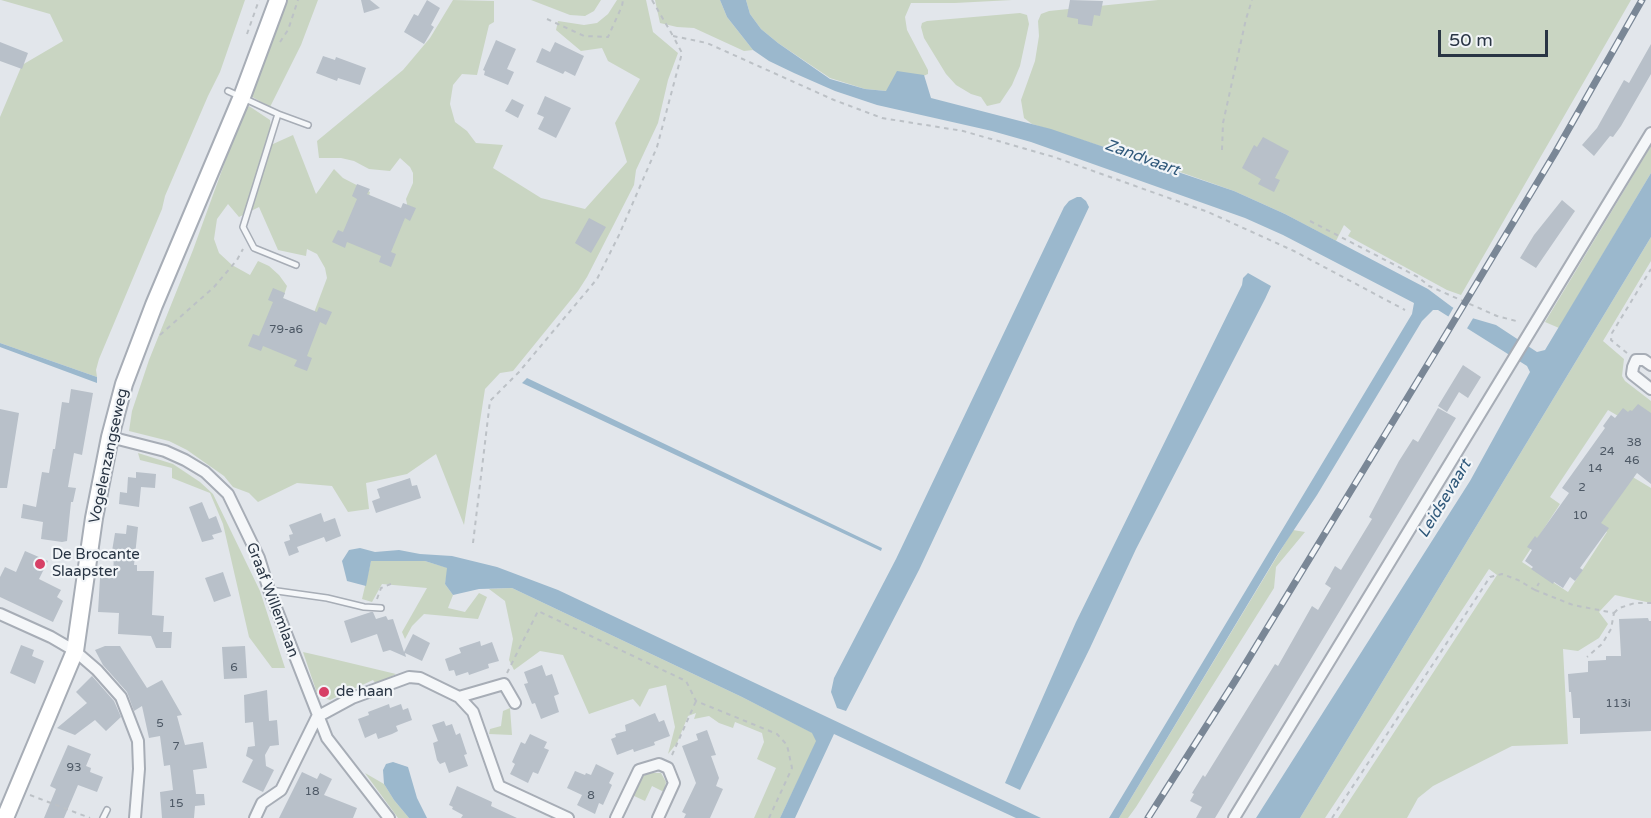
<!DOCTYPE html>
<style>
body{margin:0}
#map{position:relative;width:1651px;height:818px;overflow:hidden;background:#e2e6eb;font-family:"Varela Round",sans-serif}
canvas{display:block}
.scale{position:absolute;left:1438px;top:30px;width:110px;height:27px;box-sizing:border-box;border:3px solid #293544;border-top:0;padding-left:8px;font-size:18px;line-height:21px;white-space:nowrap;color:#293544;-webkit-text-stroke:4px #f2f5f8;paint-order:stroke}
</style>
<div id="map">
<canvas width="1651" height="818"></canvas>
<div class="scale">50 m</div>
</div>
<script>
const ctx = document.querySelector('canvas').getContext('2d');
ctx.lineJoin = 'round';
function paint(path, color) { ctx.fillStyle = color; ctx.fill(path, 'evenodd'); }
const toPath = rows => new Path2D(rows.map(r => 'M' + r).join(''));
function strokePath(path, color, width, dash) { ctx.strokeStyle = color; ctx.lineWidth = width; ctx.lineCap = dash ? 'butt' : 'round'; ctx.setLineDash(dash || []); ctx.stroke(path); }
function label(font, color, halo, rows, align = 'center') {
  ctx.font = font + ' "Varela Round",sans-serif'; ctx.lineWidth = 4.5; ctx.setLineDash([]); ctx.textBaseline = 'middle'; ctx.strokeStyle = halo; ctx.fillStyle = color; for (const [text, x, y, turn = 0] of rows) {
    ctx.save(); ctx.translate(x, y); ctx.rotate((+turn || 0) * Math.PI / 180); ctx.textAlign = isNaN(turn) ? turn : align; if (halo) ctx.strokeText(text, 0, 0); ctx.fillText(text, 0, 0); ctx.restore();
  }
}
paint(toPath([
 [1,0,245,0,220,72,208,96,165,196,162,209,99,359,96,370,97,377,0,343,0,117,22,65,63,41,50,14],
 [274,0,318,0,301,45,270,107,240,90],
 [453,0,494,1,494,22,489,25,477,75,462,74,453,85,450,104,455,122,467,131,476,143,503,145,493,168,541,198,585,209,627,162,615,123,640,79,608,61,602,48,581,51,556,30,558,21,584,25,597,23,608,14,617,0,646,0,653,32,678,53,668,80,658,123,636,170,634,185,587,277,578,291,513,371,500,373,485,389,464,525,436,454,407,474,366,483,369,509,348,512,332,486,297,483,258,502,249,493,233,487,224,476,187,450,169,441,129,431,132,411,149,360,193,250,242,115,249,106,270,120,273,144,293,135,316,194,334,169,343,178,370,192,368,200,403,215,407,204,406,199,413,183,413,173,410,167,400,158,390,171,369,169,354,161,341,158,319,158,317,141,403,70,430,38],
 [228,204,239,217,259,207,278,250,306,256,307,249,317,254,325,268,327,278,312,318,281,304,287,286,279,275,269,266,258,261,250,275,232,265,219,253,214,239,217,219],
 [531,0,601,0,594,11,585,16,570,15],
 [655,0,720,0,727,17,753,50,744,51,694,28,677,27,660,23],
 [746,0,1012,0,955,3,911,3,905,17,907,30,928,70,928,74,887,91,865,89,830,78,778,43,761,29,750,14],
 [1158,0,1631,0,1461,295,1447,290,1348,236,1351,231,1344,225,1336,241,1285,214,1234,191,1163,166,1032,124,1024,118,1021,100,1035,61,1039,36,1038,21,1041,14,1049,11],
 [1020,13,1027,15,1029,24,1020,66,1012,85,1000,103,987,106,981,97,971,94,956,85,946,74,924,38,921,27,922,23,927,21],
 [1651,146,1651,173,1559,328,1545,322],
 [1651,237,1651,261,1603,341,1624,359,1622,376,1625,381,1651,401,1651,424,1625,420,1608,410,1550,497,1560,504,1522,562,1568,592,1607,532,1598,526,1631,476,1651,488,1651,603,1615,595,1599,612,1608,624,1599,638,1578,651,1563,649,1568,744,1512,746,1433,786,1418,798,1407,818,1338,818,1497,575,1489,569,1325,818,1300,818],
 [138,453,173,464,200,482,213,494,260,591,285,668,272,668,249,637,223,524,210,493,172,478,172,468,140,460],
 [1293,530,1305,532,1276,567,1274,588,1136,807,1128,818,1119,818],
 [371,561,425,561,448,568,445,584,453,595,448,608,465,612,479,593,487,597,478,619,424,614,412,626,405,639,402,632,427,588,382,584,372,602,362,599],
 [512,588,742,697,813,733,817,741,780,818,754,818,776,768,757,759,764,742,762,733,735,722,733,728,719,723,709,716,694,719,696,713,688,716,677,743,668,754,675,727,666,685,649,689,640,707,633,699,589,714,563,655,540,651,514,670,509,660,513,639,505,601,489,589],
 [303,652,325,657,396,674,376,684,373,680,330,700,318,696],
 [510,708,512,735,489,734,490,729,501,726,503,711],
 [365,773,384,784,394,800,409,818,398,818],
 [648,773,661,773,666,782,664,792,652,786,645,801,632,795,642,777]
]), '#c9d5c2');
paint(toPath([
 [720,0,746,0,750,14,761,29,778,43,830,79,865,89,886,91,897,71,924,75,931,98,1051,129,1234,191,1285,214,1428,289,1452,307,1472,318,1496,325,1537,352,1545,350,1651,173,1651,237,1300,818,1256,818,1470,481,1530,372,1527,366,1438,310,1433,310,1422,321,1317,495,1278,554,1119,818,1109,818,1412,314,1414,303,1283,235,1245,218,1031,142,992,131,877,105,835,91,794,73,769,61,753,50,727,17],
 [1077,197,1081,197,1086,201,1089,207,919,570,846,711,837,708,831,692,834,678,896,559,1064,207,1069,201],
 [1248,273,1271,286,1265,299,1136,549,1090,648,1020,790,1005,783,1076,622,1242,285,1243,278],
 [0,343,97,377,97,383,0,347],
 [527,378,882,548,881,551,522,383],
 [360,548,375,552,399,550,420,554,452,556,497,567,558,590,1041,818,1016,818,834,734,795,818,780,818,816,741,812,733,742,697,512,588,479,589,453,595,445,584,447,568,425,561,371,561,366,586,347,581,342,561,349,550],
 [393,762,408,767,417,798,427,818,409,818,394,800,384,784,383,770,386,764]
]), '#9bb8cd');
paint(toPath([
 [1455,305,1475,315,1466,330,1447,319]
]), '#e2e6eb');
paint(toPath([
 [361,0,370,0,380,8,364,13],
 [427,0,440,8,431,25,434,27,424,44,404,32,414,14,418,16],
 [1070,0,1103,1,1100,16,1094,15,1092,26,1078,24,1078,19,1067,17],
 [496,40,516,49,507,69,514,72,508,85,484,75,485,71,483,70],
 [0,42,28,53,22,69,0,61],
 [555,42,584,56,575,76,565,71,563,74,536,62,542,48,550,52],
 [1651,44,1651,74,1621,126,1613,137,1610,136,1594,156,1582,145,1597,128,1624,80,1629,83],
 [323,56,335,60,336,57,366,68,360,85,338,78,337,81,316,73],
 [545,96,571,108,556,138,538,129,544,117,537,114],
 [512,99,524,105,518,118,505,111],
 [1263,137,1289,151,1275,178,1280,180,1274,192,1258,184,1261,179,1242,168,1254,145,1257,147],
 [357,184,370,189,367,194,401,208,403,203,416,208,410,221,405,218,391,252,396,254,391,267,379,262,381,256,347,242,345,248,332,242,338,230,343,232,357,199,352,196],
 [1562,200,1575,211,1536,268,1520,258,1534,235],
 [589,218,606,227,591,253,575,243],
 [273,288,285,293,283,298,317,312,319,307,332,312,326,325,320,322,307,356,312,358,307,371,294,366,297,360,263,346,261,351,248,346,253,334,259,336,273,302,268,300],
 [1463,365,1481,377,1468,398,1459,392,1447,412,1438,406],
 [71,389,93,393,82,455,74,453,68,487,76,488,73,502,71,502,67,541,62,542,41,539,43,522,21,518,23,504,36,507,42,472,49,473,53,449,55,449,62,402,69,403],
 [1638,404,1651,413,1651,484,1637,473,1601,523,1609,528,1580,568,1583,570,1575,581,1570,577,1563,588,1554,582,1553,584,1531,569,1533,567,1525,561,1532,550,1527,547,1535,536,1537,538,1569,493,1562,488,1605,428,1603,426,1611,415,1615,418,1623,408,1628,412,1630,410,1632,411],
 [1438,408,1456,418,1215,818,1196,818,1202,807,1190,801,1194,794,1192,793,1203,775,1205,777,1275,664,1278,666,1312,606,1318,610,1331,588,1325,584,1335,566,1341,570,1372,519,1369,517,1399,461,1413,439,1418,442],
 [0,409,19,413,7,488,0,488],
 [136,472,156,474,155,488,141,487,139,507,119,504,120,492,127,493,128,477,136,478],
 [410,478,412,486,417,485,421,498,376,513,372,501,380,498,377,489],
 [202,502,209,519,216,516,222,532,212,535,214,539,202,542,189,507],
 [321,513,324,522,335,518,341,536,326,542,324,537,297,547,299,552,289,556,284,542,290,540,289,535,293,534,289,525],
 [127,525,138,527,134,565,137,565,137,571,154,571,152,615,164,616,163,632,172,632,171,648,156,648,151,636,118,634,119,613,98,612,100,578,113,578,114,552,112,551,115,533,126,534],
 [25,551,48,561,39,579,61,590,57,597,63,601,53,622,0,597,0,577,5,567,16,572],
 [223,572,231,596,214,602,205,578],
 [371,612,373,612,376,619,386,616,388,620,393,619,404,652,413,634,430,643,422,661,405,653,406,657,390,650,383,652,377,634,351,643,344,621],
 [1648,618,1649,621,1651,621,1651,731,1580,734,1580,718,1573,718,1571,692,1569,692,1568,674,1588,672,1588,661,1606,660,1606,656,1621,656,1619,619],
 [480,641,481,646,492,642,499,661,488,664,489,668,469,675,468,672,456,676,454,670,449,671,445,659,461,653,459,648],
 [21,645,34,650,32,656,44,661,35,684,10,673],
 [105,646,120,646,147,688,162,680,182,715,177,716,185,745,203,742,207,768,193,770,196,794,204,794,205,805,195,806,194,818,162,818,160,792,173,790,170,765,164,766,160,736,149,738,142,706,134,711,127,692,103,665,95,650],
 [245,646,247,678,224,679,222,647],
 [542,665,546,676,552,674,559,694,554,696,559,712,541,719,535,703,532,704,524,684,528,683,524,672],
 [92,676,114,701,121,717,106,731,95,720,75,735,57,728,87,703,76,692],
 [267,690,269,721,277,720,279,745,270,746,265,755,266,766,274,770,263,792,242,782,253,760,246,756,248,747,255,746,253,722,245,723,244,695],
 [389,704,390,708,401,704,403,710,408,708,412,720,396,726,398,731,392,734,378,739,376,733,365,738,358,719,369,715,368,712],
 [655,713,659,722,664,720,670,736,654,742,655,745,634,752,633,749,617,755,611,739,616,737,615,734,626,731,625,725],
 [444,721,446,726,452,724,456,735,460,733,467,754,464,755,468,766,449,773,445,762,440,764,437,760,433,743,438,741,432,725],
 [707,730,716,755,711,756,719,778,716,786,723,789,710,818,684,818,686,814,682,812,696,783,682,746,698,740,696,734],
 [530,734,547,742,544,748,549,750,538,774,533,772,528,783,510,774,515,764,512,762,521,742,525,744],
 [68,745,91,754,86,766,91,768,90,772,103,777,97,792,78,785,64,818,44,818,56,789,50,786],
 [596,764,614,773,609,783,612,785,603,805,599,803,595,814,577,805,582,795,567,788,575,771,585,775,586,773,591,775],
 [302,772,317,779,320,773,332,779,324,795,357,808,353,818,279,818],
 [457,786,492,802,491,806,517,818,461,818,463,815,452,809,453,807,449,805]
]), '#b8c0c9');
const lane = toPath([
 [228,91,278,114],
 [296,265,254,248,243,227,278,114,308,125],
 [270,590,327,598,364,607,381,608],
 [103,818,107,810]
]);
const street = toPath([
 [1651,365,1644,360,1636,360,1633,367,1632,374,1651,389],
 [110,437,165,451,185,460,205,472,228,494,259,558,269,590,327,738,389,818],
 [0,614,51,637,75,651,97,670,121,697,138,741,139,769,135,818],
 [459,697,504,684,515,703],
 [317,717,352,698,409,677,420,678,459,697,473,712,499,786,568,818],
 [255,818,262,803,281,790,317,717],
 [616,818,639,770,659,764,668,768,674,783,658,818],
 [1234,818,1651,133]
]);
const secondary = toPath([
 [5,818,75,651,94,518,110,437,124,384,154,305,243,94,278,0]
]);
strokePath(lane, '#a7adb6', 8);
strokePath(street, '#a7adb6', 14);
strokePath(secondary, '#a7adb6', 20);
strokePath(toPath([
 [652,0,673,36],
 [547,19,584,36,608,37,622,6,623,0],
 [247,34,259,0],
 [280,42,288,30,298,0],
 [1222,150,1223,123,1246,19,1252,0],
 [1310,221,1418,277,1429,286,1497,316,1520,322],
 [160,335,214,287,237,260,243,249],
 [1627,353,1611,340,1612,333,1651,269],
 [473,543,490,401,519,372,597,279,619,235,657,147,682,53,673,36,707,43,834,100,882,118,963,131,1054,157,1208,212,1294,251,1405,310],
 [1535,590,1573,605,1614,613,1611,629,1602,644,1587,657],
 [377,599,381,588,393,583],
 [1614,613,1619,608,1635,603,1651,603],
 [507,673,538,611,686,681,696,701,777,734,787,745,792,768,769,818],
 [672,755,696,701],
 [30,795,90,818],
 [1332,818,1490,577,1502,574,1518,580,1535,590,1539,583]
]), '#bcc1c6', 2, [4.5, 4.5]);
strokePath(lane, '#f5f7f9', 5);
strokePath(street, '#f5f7f9', 10);
strokePath(secondary, '#fff', 16);
const rail = toPath([
 [1148,818,1235,681,1442,341,1555,153,1642,0]
]);
strokePath(rail, '#7a8796', 7);
strokePath(rail, '#f2f5f8', 4.5, [14]);
for (const [x, y, r, color] of [
 [40,564,6,"#d74066"],
 [324,692,6,"#d74066"]
]) { const dot = new Path2D(); dot.arc(x, y, r, 0, 2 * Math.PI); ctx.fillStyle = color; ctx.fill(dot); strokePath(dot, '#f2f5f8', 2); }
label('12px', '#4d5865', null, [
 ["79-a6",286,330],
 ["38",1634,443],
 ["24",1607,452],
 ["46",1632,461],
 ["14",1595,469],
 ["2",1582,488],
 ["10",1580,516],
 ["6",234,668],
 ["113i",1618,704],
 ["5",160,724],
 ["7",176,747],
 ["93",74,768],
 ["18",312,792],
 ["8",591,796],
 ["15",176,804]
]);
label('15px', '#293544', '#f2f5f8', [
 ["Vogelenzangseweg",109,456,-78],
 ["Graaf Willemlaan",272,600,69]
]);
label('15px', '#293544', '#f2f5f8', [
 ["De Brocante",52,555],
 ["Slaapster",52,572],
 ["de haan",336,692]
], 'left');
label('italic 16px', '#30597b', '#f2f5f8', [
 ["Zandvaart",1142,158,20],
 ["Leidsevaart",1445,499,-59]
]);
</script>
